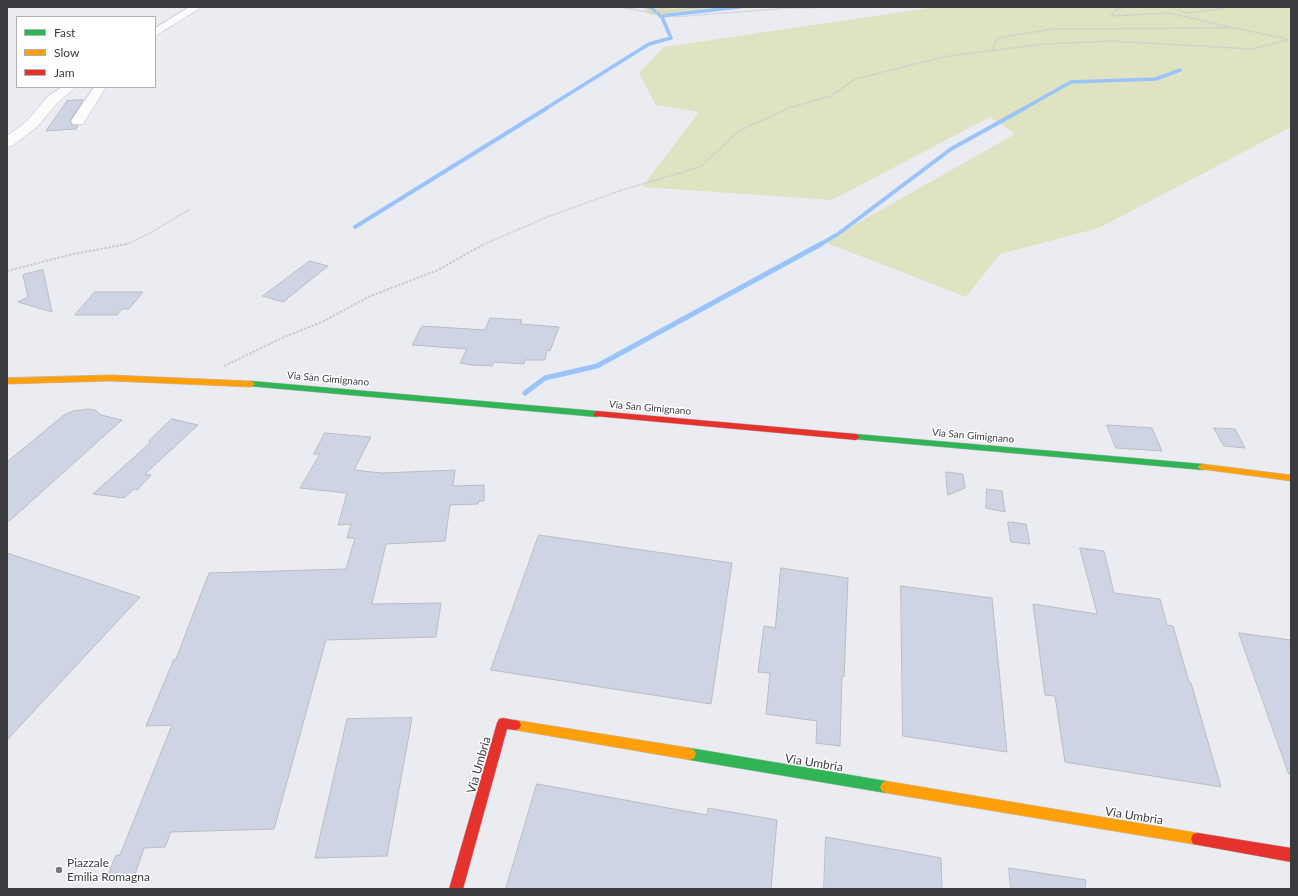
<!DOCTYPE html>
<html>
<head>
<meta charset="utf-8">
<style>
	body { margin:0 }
	#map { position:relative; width:1298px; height:896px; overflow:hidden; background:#eaecf2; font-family:Lato,sans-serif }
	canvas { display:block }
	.frame { position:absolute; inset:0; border:8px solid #393b3f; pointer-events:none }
	.legend { position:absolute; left:16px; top:16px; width:140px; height:72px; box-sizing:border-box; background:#fff; border:1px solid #b0b1b2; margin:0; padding:5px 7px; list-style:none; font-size:12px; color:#393b3f }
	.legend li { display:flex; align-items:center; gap:8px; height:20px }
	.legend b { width:20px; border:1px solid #b0b1b2 }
</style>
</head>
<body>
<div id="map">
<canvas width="1298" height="896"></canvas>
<div class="frame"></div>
<ul class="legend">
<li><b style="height:5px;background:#30b455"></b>Fast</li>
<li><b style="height:5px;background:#ff9f0a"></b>Slow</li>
<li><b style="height:5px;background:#e5322d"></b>Jam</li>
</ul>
</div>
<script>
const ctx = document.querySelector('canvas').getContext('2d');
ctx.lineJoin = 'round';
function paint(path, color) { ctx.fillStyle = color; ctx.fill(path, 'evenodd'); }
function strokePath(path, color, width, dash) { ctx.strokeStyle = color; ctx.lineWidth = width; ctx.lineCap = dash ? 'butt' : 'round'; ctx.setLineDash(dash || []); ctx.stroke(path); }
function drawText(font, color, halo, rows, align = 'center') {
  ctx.font = font + ' Lato,sans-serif'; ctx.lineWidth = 3; ctx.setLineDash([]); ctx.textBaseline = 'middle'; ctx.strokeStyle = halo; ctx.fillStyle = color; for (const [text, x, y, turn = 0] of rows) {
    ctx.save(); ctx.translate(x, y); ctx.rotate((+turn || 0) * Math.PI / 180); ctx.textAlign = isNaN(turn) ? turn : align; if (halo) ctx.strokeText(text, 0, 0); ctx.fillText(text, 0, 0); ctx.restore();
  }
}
paint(new Path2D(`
	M642,7h127l-119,8z
	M935,7h356v120l-192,101 -99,26 -34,43 -142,-55 191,-108 -25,-17 -158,83 -190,-13 57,-75 -43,-7 -17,-32 25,-26z`), '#dfe3c2');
strokePath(new Path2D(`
	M660,16l79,-9
	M545,109l104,-65 22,-6 -9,-21 -12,-10
	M1023,109l48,-27 85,-3 24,-9`), '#9ac3fa', 3.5);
strokePath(new Path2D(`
	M355,227l192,-119
	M819,245l19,-11 113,-85 74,-41`), '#9ac3fa', 4);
strokePath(new Path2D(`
	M525,393l20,-15 52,-12 224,-122`), '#9ac3fa', 5);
const building = new Path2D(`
	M83,100l-13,21 3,5h5l-2,3 -30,2 21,-30z
	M310,261l18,5 -45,36 -20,-6z
	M43,270l9,42 -34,-10 10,-5 -5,-22z
	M95,292h48l-14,17h-7l-5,6h-42z
	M490,318l32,2 -2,4 39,3 -9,24 -3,-1 -2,10h-20l-1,4 -30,-2 -2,4 -20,-1 -12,-2 7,-14 -55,-4 10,-19 63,4z
	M89,409l6,1 6,5 21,5 -115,103v-61l57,-47 9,-4z
	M172,419l26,6 -53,49 6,1 -14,15 -3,-1 -10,9 -31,-4 58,-52 -2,-1z
	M1107,425l45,3 10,23 -46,-3z
	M1214,428l21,1 10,19 -21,-2z
	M325,433l46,4 -17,33 28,3 73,-3 -2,16 31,-1v16h-5l-1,3 -28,1 -5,36 -59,3 -14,60 69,-1 -5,34 -110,3 -52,189 -103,3 -6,15 -21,1 -10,29 -27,1 9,-23h4l52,-130 -26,1 28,-67h2l33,-86 137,-4 9,-31h-8l4,-14 -13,1 9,-32 -47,-5 20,-34h-6z
	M946,472l17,2 2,14 -17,7z
	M987,489l15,2 3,21 -19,-4z
	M1008,522l18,2 4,20 -19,-2z
	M539,535l193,28 -21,141 -220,-34z
	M1080,548l24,3 10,42 46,6 7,26 6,1 16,56 2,1 30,104 -156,-25 -10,-66 -10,-1 -12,-91 64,10z
	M7,553l133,44 -133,143z
	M781,568l67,10 -4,99 -2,-1 -2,70 -24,-3 1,-22 -51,-7 4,-41 -12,-1 6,-46 11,2z
	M901,586l91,12 15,154 -104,-16z
	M1239,633l52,7v134h-2z
	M412,718l-25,138 -72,2 32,-139z
	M537,784l170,31 1,-7 69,12 -6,69h-265z
	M826,837l115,21 1,31h-118z
	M1009,868l77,12 -1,9h-74z`);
paint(building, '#ced4e3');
strokePath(building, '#babcc0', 1);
const street = new Path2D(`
	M189,7h13l-47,29v-8z
	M62,87h14l-18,15 -21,25 -25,19 -5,1v-11l20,-15 21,-25z
	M94,87h12l-23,37h-10l-2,-3z`);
const fast = new Path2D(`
	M251,381l346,30 4,3 -4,3 -349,-31 -1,-2 1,-2z
	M856,434l347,30 5,3 -5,3 -350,-31 -1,-2 1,-2z
	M690,748l196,33 4,2 2,4 -2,4 -4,2 -196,-33 -4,-2 -2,-4 2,-4z`);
const slow = new Path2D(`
	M111,375l140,6 4,3 -4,3 -140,-6 -104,3v-6z
	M1203,464l88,11v6l-91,-12 -2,-2 2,-2z
	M515,720l175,28 4,2 2,4 -2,4 -4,2 -175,-30 -4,-1 -2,-4 2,-4z
	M886,781l312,52 5,1 2,5 -2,5 -5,1 -312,-52 -4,-2 -2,-4 2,-4z`);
const jam = new Path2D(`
	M597,411l259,23 4,3 -4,3 -262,-24 -1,-2z
	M503,718l16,3 2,4 -2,4 -4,1 -8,-1 -44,160h-14l48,-166 2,-4z
	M1198,833l93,15v14l-93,-17 -5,-1 -2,-5 2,-5z`);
strokePath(street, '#b9babf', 1);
strokePath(fast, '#b9babf', 1);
strokePath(slow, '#b9babf', 1);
strokePath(jam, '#b9babf', 1);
strokePath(new Path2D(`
	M620,7l54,10 114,-9 75,-1
	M646,7l5,6
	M1124,7l-8,3 -5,6 58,-3 61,14
	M1179,7v3l6,3 37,-4 1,-2
	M656,12l10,-5
	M656,13l50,-6
	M993,50l4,-12 56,-9 182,-1 52,11
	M125,245l27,-13 38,-23
	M482,245l68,-29 72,-26 78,-23 39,-36 50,-23 42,-12 24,-17 88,-22 101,-13 66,-3 142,8 39,-10`), '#c9cbcd', 1.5, [1.5, 1]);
strokePath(new Path2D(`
	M7,271l62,-16 58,-11
	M224,366l60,-29 38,-15 46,-25 70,-27 46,-26`), '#c9cbcd', 2, [2.5, 1.5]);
paint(street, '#fcfcfd');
paint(fast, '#30b455');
paint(slow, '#ff9f0a');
paint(jam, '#e5322d');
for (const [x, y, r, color] of [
	[59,870,4,"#77797e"]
]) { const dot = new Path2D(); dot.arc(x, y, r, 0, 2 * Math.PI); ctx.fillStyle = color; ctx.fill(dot); strokePath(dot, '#fff', 1.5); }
drawText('10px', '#393b3f', '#fff', [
	["Via San Gimignano",328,379,5],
	["Via San Gimignano",650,408,5],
	["Via San Gimignano",973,436,5]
]);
drawText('12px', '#393b3f', '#fff', [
	["Via Umbria",814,763,9],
	["Via Umbria",479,765,-74],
	["Via Umbria",1134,816,9]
]);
drawText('12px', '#393b3f', '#fff', [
	["Piazzale",67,863],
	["Emilia Romagna",67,877]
], 'left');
</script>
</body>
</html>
